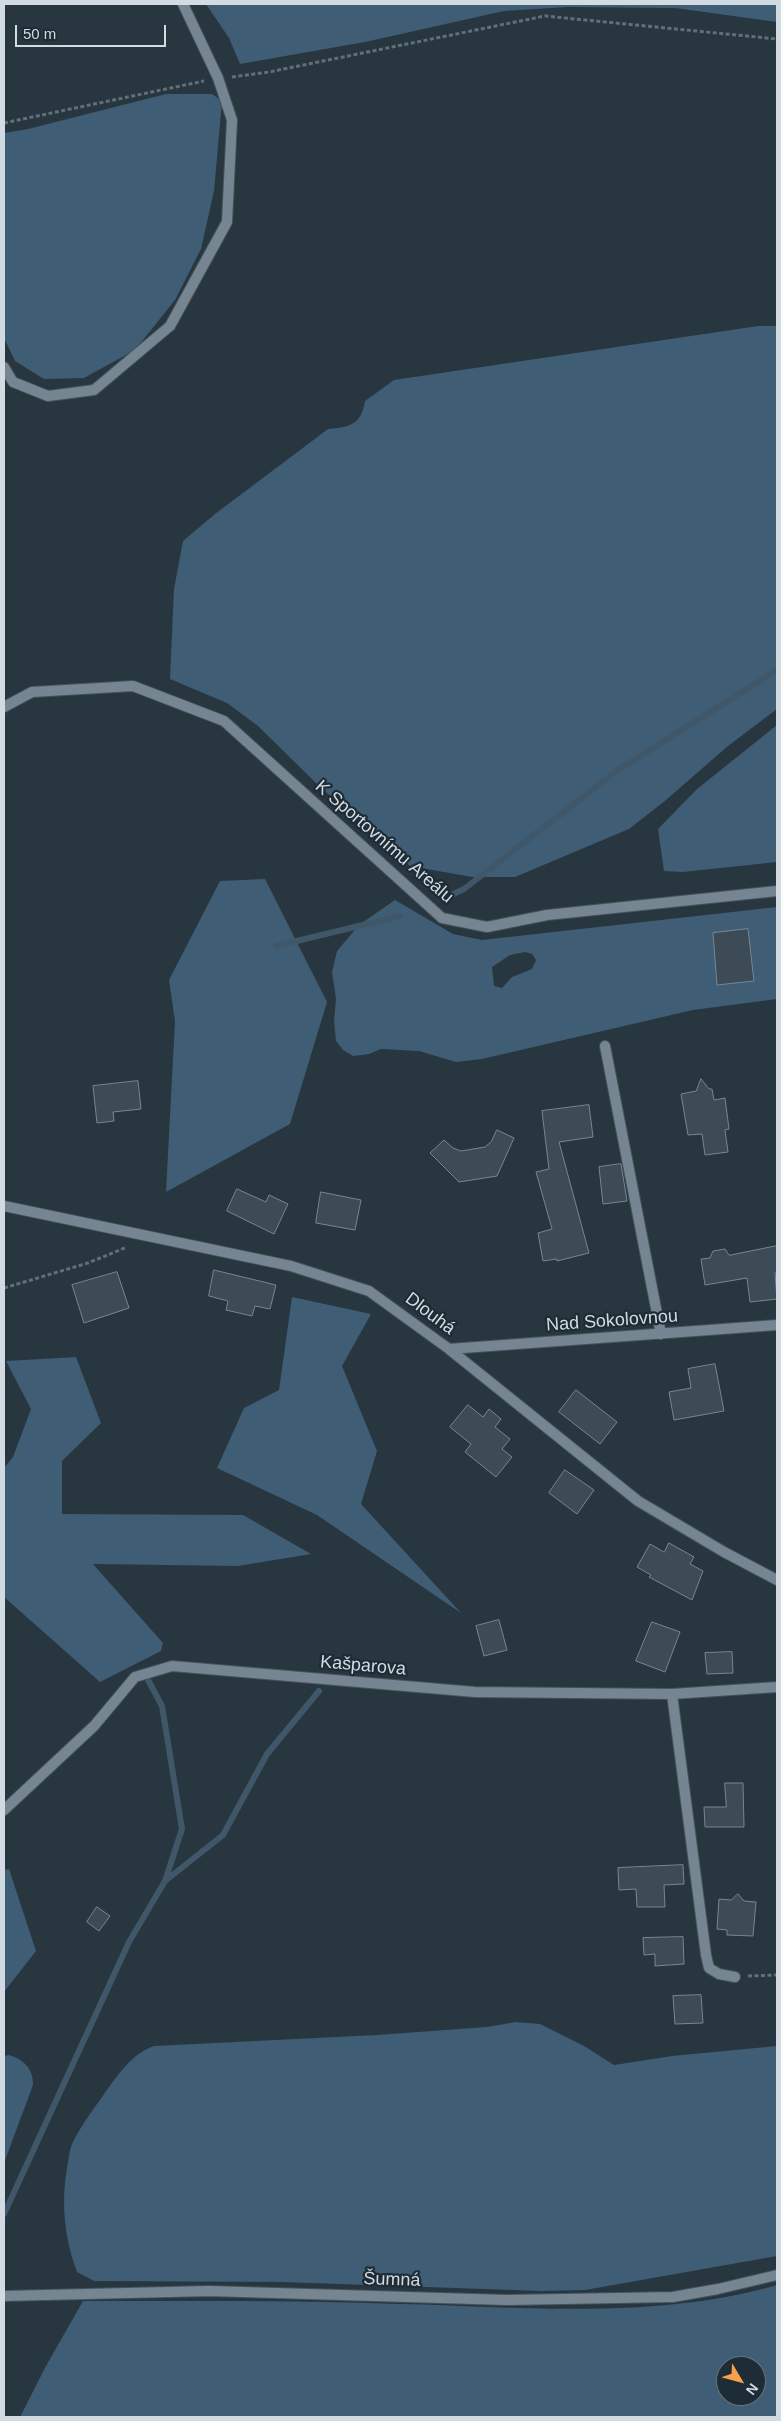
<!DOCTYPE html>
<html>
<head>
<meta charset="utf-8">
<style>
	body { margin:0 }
	#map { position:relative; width:781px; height:2421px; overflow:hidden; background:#283640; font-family:Arial,sans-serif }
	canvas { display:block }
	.frame { position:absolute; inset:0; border:5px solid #d3dbe2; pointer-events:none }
	.north { position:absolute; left:716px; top:2356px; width:50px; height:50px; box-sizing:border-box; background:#1e2c36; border:1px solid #66727b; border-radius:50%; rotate:127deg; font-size:14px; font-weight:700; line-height:20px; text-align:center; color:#d3dbe2 }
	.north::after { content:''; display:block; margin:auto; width:18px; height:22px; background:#f8a14b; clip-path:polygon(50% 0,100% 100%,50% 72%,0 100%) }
	.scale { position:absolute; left:15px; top:25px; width:151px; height:22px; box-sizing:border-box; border:2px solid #d3dbe2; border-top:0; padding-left:6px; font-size:15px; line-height:18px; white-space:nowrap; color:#d3dbe2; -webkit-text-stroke:4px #1e2c36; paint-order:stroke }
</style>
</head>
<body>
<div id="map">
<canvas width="781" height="2421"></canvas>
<div class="frame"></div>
<div class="north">N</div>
<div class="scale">50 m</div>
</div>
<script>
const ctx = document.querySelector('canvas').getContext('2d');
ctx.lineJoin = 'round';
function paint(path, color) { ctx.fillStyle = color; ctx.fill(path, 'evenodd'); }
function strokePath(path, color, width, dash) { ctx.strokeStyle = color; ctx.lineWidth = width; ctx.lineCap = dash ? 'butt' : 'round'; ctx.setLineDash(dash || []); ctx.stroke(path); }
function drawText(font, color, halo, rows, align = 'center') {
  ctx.font = font + ' Arial,sans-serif'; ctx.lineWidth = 4.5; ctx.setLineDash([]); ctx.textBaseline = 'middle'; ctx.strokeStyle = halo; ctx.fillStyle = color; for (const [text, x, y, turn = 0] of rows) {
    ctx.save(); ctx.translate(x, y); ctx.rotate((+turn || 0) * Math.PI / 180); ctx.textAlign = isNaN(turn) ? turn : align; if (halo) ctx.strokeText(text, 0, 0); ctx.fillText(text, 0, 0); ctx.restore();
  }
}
paint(new Path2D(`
	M206,4h571v18l-102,-14 -107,-1 -64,4 -139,31 -125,22 -11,-26z
	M166,94h46l10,7 -8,90 -13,58 -26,51 -40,50 -51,28 -40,1 -29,-18 -11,-23v-205l24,-4z
	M758,326h19v383l-49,37 -62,54 -37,29 -114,48h-43l-62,-11 -92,-81 -60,-59 -31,-23 -57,-24 4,-90 9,-48 32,-27 113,-85c22,-2 33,-4 37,-28l29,-21z
	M777,725v137l-94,10 -19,-1 -6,-42 39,-40z
	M265,879l62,123 -37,122 -124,68 9,-171 -6,-41 51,-99z
	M395,900l58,34 29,6 295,-33v92l-84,11 -211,49 -26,3 -37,-11 -38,-2 -12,5 -16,2 -10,-6 -7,-9 -2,-20 2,-22 -4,-27 5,-21 22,-26zM525,952l7,2 4,6 -4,9 -20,8 -10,11 -8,-2 -2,-19 18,-12z
	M292,1297l79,17 -29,52 35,85 -16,53 100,109 -144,-98 -100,-47 27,-60 35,-18z
	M76,1357l25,66 -39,38v53l181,1 68,39 -73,12 -145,-2 70,79 -2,8 -61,31 -96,-85v-129l9,-11 18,-48 -25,-48z
	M9,1869l27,82 -32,41v-122z
	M516,2022l24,2 44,22 30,19 58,-9 105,-10v210l-192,34 -44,1 -259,-9 -188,-1 -17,-9c-13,-35 -16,-68 -10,-105 2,-7 2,-16 5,-23 9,-19 23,-37 35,-54 13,-18 26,-37 47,-44l223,-11 110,-8z
	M9,2055c16,5 24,14 24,30l-29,78v-107z
	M777,2285v132h-757l26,-51 37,-65c106,0 212,-1 318,3 125,3 254,16 376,-19zM726,2366h30v30h-30z`), '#3f5d74');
strokePath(new Path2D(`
	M445,898l19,-9 154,-119 159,-100
	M276,946l124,-30
	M147,1678l15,28 20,123 -17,52
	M4,2214l125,-272 36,-61 58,-46 44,-81 52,-63`), '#3f5769', 6);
const building = new Path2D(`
	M748,929l6,52 -37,4 -4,-52z
	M701,1079l8,10h3l2,11 11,-2 4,31 -4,1 3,22 -23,3 -3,-21 -14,1 -7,-41 15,-3z
	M138,1081l3,28 -28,3 1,9 -17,2 -4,-37z
	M589,1105l4,32 -34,5 30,111 -32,8v-2l-14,2 -5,-28 14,-4 -16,-57 13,-3 -7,-58z
	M497,1130l17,8 -17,38 -38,6 -29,-29 14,-13 9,8 8,3 24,-4 6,-5z
	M621,1164l6,37 -24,3 -4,-37z
	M237,1189l29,13 3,-7 19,9 -14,30 -47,-23z
	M321,1192l40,8 -6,30 -39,-7z
	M777,1246v26l-2,1 2,26 -27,3 -3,-24 -42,7 -4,-26 9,-1 3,-7 12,-2 4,6z
	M214,1270l62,15 -6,24 -15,-3 -3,10 -26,-6 2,-9 -19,-5z
	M117,1272l12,36 -45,15 -12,-38z
	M715,1364l9,47 -50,9 -5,-28 22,-4 -3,-19z
	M576,1390l41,32 -17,22 -41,-32z
	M468,1405l15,12 6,-8 12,10 -6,8 15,12 -8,10 10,8 -16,20 -31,-25 6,-8 -21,-17z
	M565,1470l29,20 -17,24 -28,-21z
	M669,1543l25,14 -4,7 13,7 -11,29 -43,-23 2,-2 -14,-8 13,-23 14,8z
	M499,1620l8,30 -23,6 -8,-30z
	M652,1622l28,10 -15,40 -29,-11z
	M732,1652l1,21 -26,1 -2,-21z
	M725,1783h18l1,44h-39l-1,-20h22z
	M683,1865l1,19 -20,1 1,22h-28l-1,-18 -17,1 -1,-22z
	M738,1894l6,7 12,1 -3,34 -26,-1v-5l-10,-1 2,-30 12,1z
	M97,1907l13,9 -11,15 -12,-9z
	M683,1937l1,27 -29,2v-12l-11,1 -1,-17z
	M701,1995l2,28 -28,1 -2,-28z`);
paint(building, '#3d4b56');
strokePath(building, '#778693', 1);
const minor = new Path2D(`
	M4,367l9,15 35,14 46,-6 76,-64 57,-104 5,-102 -14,-42 -35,-74
	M4,707l28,-15 101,-6 91,35 218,197 45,9 60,-12 230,-24
	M605,1046l56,288
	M4,1206l287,60 78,25 80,58 189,152 86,51 53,28
	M449,1349l328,-24
	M672,1694l34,261 3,13 10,6 16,3
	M4,1810l90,-84 41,-49 37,-11 303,26 197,2 105,-7
	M4,2296l205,-5 298,9 166,-3 45,-8 59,-14`);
strokePath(minor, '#47525b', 12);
strokePath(new Path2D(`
	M232,77l37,-5 276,-56 232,23
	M4,123l200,-42
	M4,1288l84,-25 39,-16
	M748,1976l29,-1`), '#636f78', 3, [4, 2.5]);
strokePath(minor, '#758591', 10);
drawText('18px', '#d3dbe2', '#1e2c36', [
	["K Sportovnímu Areálu",384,842,41],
	["Dlouhá",430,1314,37],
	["Nad Sokolovnou",612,1321,-4],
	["Kašparova",363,1666,5],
	["Šumná",392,2280,2]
]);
</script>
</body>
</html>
